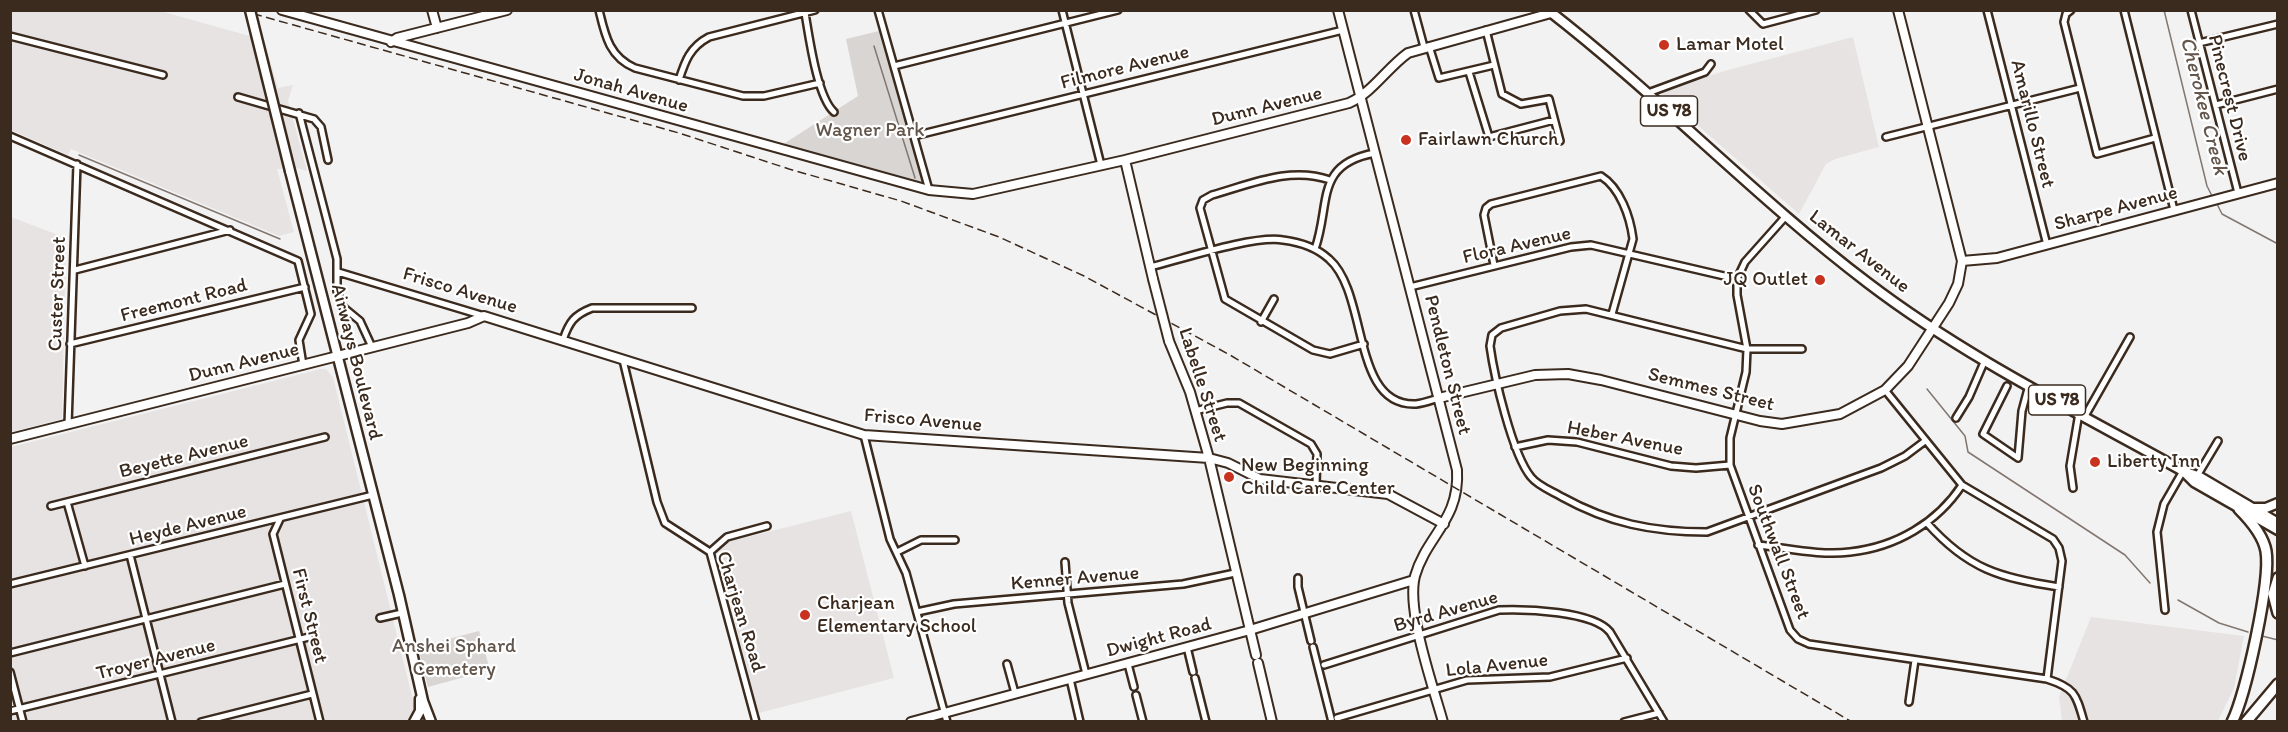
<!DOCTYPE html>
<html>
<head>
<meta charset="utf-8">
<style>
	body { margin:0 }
	#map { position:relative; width:2288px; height:732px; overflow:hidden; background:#f3f2f2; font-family:Itim,sans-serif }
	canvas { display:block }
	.frame { position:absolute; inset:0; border:12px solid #3b2a1e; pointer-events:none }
</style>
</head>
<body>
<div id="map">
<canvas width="2288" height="732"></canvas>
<div class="frame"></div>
</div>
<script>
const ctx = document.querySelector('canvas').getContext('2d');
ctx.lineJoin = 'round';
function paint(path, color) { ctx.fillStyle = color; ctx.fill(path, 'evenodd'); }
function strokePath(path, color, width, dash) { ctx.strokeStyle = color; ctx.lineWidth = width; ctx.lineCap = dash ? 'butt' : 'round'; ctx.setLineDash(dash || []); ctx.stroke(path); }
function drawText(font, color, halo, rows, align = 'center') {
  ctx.font = font + ' Itim,sans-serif'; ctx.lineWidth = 4.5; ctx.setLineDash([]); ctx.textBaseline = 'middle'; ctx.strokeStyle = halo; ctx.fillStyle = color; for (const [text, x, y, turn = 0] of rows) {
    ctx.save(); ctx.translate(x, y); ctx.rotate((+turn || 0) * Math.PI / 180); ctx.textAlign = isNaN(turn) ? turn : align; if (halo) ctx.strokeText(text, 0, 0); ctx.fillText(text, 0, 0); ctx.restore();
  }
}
paint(new Path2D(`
	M10,11h150l104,29 14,48 15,-3 -5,16 19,70 -10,-3 -20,1 17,63 -15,4 -208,-87 -3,6 -57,-25z
	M1853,37l26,110 -44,12 -9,5 -27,50 -137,-120 4,-5 62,-19z
	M11,217l55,21 -4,181 -51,13z
	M321,369h5l7,8 81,327 8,17 -411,1v-275z
	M851,511l43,167 -135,35 -43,-161 8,-9z
	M2091,617l153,19 -10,52 -16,33h-156l-3,-24z`), '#e6e3e2');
paint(new Path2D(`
	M879,31l44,149 -3,2 -138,-37 76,-49 -12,-57z
	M479,631l11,39 -62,17 -10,-40z`), '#d8d5d2');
strokePath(new Path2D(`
	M2164,10l43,176 6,12
	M874,46l41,132
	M79,155l201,84
	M2216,202l6,12 56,30
	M1927,389l38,47 3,16 157,103 25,28
	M2178,600l41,23 29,9
	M2262,636l16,4`), '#827770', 1.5);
const street = new Path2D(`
	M599,10c6,25 10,47 36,58l108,28h21l56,-13
	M878,10l51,180
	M1062,10l39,155
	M1414,10l10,37
	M1749,10l14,14 53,-14
	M1987,10l60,235
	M2071,10l-5,4 -2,8 33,132 58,-16
	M2124,10l50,200
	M2191,10l47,183
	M805,13c4,23 12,84 29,99
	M1486,30l16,64 19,10 28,-5 11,42
	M10,36l153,39
	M2199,43l79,-19
	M1429,46l10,32 55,-13
	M894,66l224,-56
	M1469,72l20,65 65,-17
	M679,80c6,-19 11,-33 30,-43l106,-27
	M1648,93l57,-21 6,-8
	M238,97l76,22 7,8 7,33
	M2216,105l62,-16
	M299,113l38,146v32l6,16 17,14 12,26
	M10,136l288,125 13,53 -12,26 4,25
	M914,136l429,-106
	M1886,137l194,-49
	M1330,180c-40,-14 -79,4 -118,15l-9,5 -3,8 25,91 88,51 17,4 34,-10
	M1786,216l-41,46 -8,17v16l10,54 -1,23 -16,66v27l60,165 8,9 11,5 238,35c28,9 29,15 37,43
	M1315,249c16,-45 -1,-85 60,-96
	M1494,265l-10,-50 2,-7 5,-4 110,-28c19,12 29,40 32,63l-21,75
	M1150,267c32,-8 104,-32 133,-27 16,2 34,8 46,19 40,35 22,148 87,145 8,-1 16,-4 23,-6
	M75,270l155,-40
	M338,272l146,44
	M1410,287l161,-40 20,-2 146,34
	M1261,322l13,-23
	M563,340c6,-18 11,-25 29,-32h100
	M70,344l235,-57
	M1802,349h-55l-161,-40 -26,2 -59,17 -9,7 -2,11c4,29 22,108 41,131 7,9 21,14 31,20 47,26 90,35 145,35l174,-64 24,-12 20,-15
	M623,360l34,142 8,21 45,29 46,170
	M2007,386l-24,48 35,24 4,-47 7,-26
	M1885,390l77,95 91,54 6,9 3,13 -15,118
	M1195,411l32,-8h12l72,41 6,10 -1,30
	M2085,416l45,-79
	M1956,418l13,-21 16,-37
	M68,425l9,-261
	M864,435l26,104 16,34 41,149
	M1515,447l33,-7 29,2 94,24 25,2 34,-3
	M2197,476l21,-35
	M2073,488l-3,-22 9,-53
	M67,502l18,64
	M51,506l274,-69
	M280,519l-7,15 47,188
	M1927,523c41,46 73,55 132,64
	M1758,545c29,3 63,11 92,7 46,-5 87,-29 112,-67
	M710,552l17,-15 40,-11
	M897,552l24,-12h34
	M130,555l42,167
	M1065,562l3,41 18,71
	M1298,578v9l13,54
	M10,584l363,-89
	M2165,610l-8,-78 7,-28 19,-33
	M917,612l37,-8 229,-20 52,-11
	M380,618l22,-5
	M1187,647l6,25
	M1313,647l19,75
	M10,653l275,-69
	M1007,664l8,29
	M1128,664l6,23
	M1324,665l175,-55c27,-1 94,1 111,22l54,90
	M10,672l13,50
	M1195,678l11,44
	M1070,679l10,43
	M1136,695l7,27
	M1909,702l6,-42
	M10,711l299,-74
	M1337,718l130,-38 83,-3 77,-19
	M201,722l111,-28
	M1624,722l35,-9`);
const secondary = new Path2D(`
	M282,10l647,180 44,4 152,-34 224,-57c23,-10 38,-35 59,-50l143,-40
	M432,10l5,18
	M1338,10l119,460c3,50 -30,65 -42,106 -9,34 18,110 28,146
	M391,42l6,-4 110,-28
	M1125,160l28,119
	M1962,261l35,-3 281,-75
	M1169,341l21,51 19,66 47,197
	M1439,398l96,-23 33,-1 33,6 159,41 22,3 58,-10 45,-24 23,-24 41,-63 9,-19 4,-23 -64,-251
	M10,439l458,-116 16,-7 380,119 345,23 19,5 32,16 128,15 56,30
	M1258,663l14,59
	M911,722l339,-92 164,-50`);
const primary = new Path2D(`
	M1548,10c111,86 209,189 320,273 97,74 209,129 315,188l17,6 78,46
	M290,171l109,424 24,106 8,21
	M2184,472l10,10 84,48
	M2255,508h11l12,-5
	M414,722l6,-11v-12`);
const highway = new Path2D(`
	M2278,578l-5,16 5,19
	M2232,722c14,-27 39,-142 34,-171 -3,-16 -15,-30 -27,-42
	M2246,722l32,-38`);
strokePath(street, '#3b2a1e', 10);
strokePath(secondary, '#3b2a1e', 12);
strokePath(primary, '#3b2a1e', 13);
strokePath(highway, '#3b2a1e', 14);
strokePath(street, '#fff', 5);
strokePath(secondary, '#fff', 8);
strokePath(primary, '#fff', 8);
strokePath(highway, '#fff', 9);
strokePath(new Path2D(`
	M240,10l439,123 110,36 112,32 98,36 85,39 146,79 622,367`), '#3b2a1e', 1.5, [9, 4.5]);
const secondaryBridge = new Path2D(`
	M1153,279l16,62`);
const primaryBridge = new Path2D(`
	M250,10l40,161`);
strokePath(secondaryBridge, '#3b2a1e', 12, []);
strokePath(primaryBridge, '#3b2a1e', 13, []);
strokePath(secondaryBridge, '#fff', 8);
strokePath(primaryBridge, '#fff', 8);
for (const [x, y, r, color] of [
	[1664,45,6,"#c8321e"],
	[1406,140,6,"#c8321e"],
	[1820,280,6,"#c8321e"],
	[2095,462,6,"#c8321e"],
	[1229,477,6,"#c8321e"],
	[805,615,6,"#c8321e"]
]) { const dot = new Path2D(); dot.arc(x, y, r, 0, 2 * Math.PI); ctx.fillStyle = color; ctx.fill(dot); strokePath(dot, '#fff', 2); }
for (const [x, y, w] of [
	[1669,111,57],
	[2057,400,57]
]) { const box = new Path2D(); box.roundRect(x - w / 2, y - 15, w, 30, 4.5); ctx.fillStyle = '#fff'; ctx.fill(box); strokePath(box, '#3b2a1e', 1.5); }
drawText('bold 18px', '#3b2a1e', null, [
	["US 78",1669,111],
	["US 78",2057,400]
]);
drawText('20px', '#3b2a1e', '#fff', [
	["Lamar Motel",1676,45],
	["Fairlawn Church",1418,140],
	["JQ Outlet",1808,280,"right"],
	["Liberty Inn",2107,462],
	["New Beginning",1241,466],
	["Child Care Center",1241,489],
	["Charjean",817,604],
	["Elementary School",817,627]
], 'left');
drawText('20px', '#3b2a1e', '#fff', [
	["Filmore Avenue",1125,68,-14],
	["Jonah Avenue",631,91,16],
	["Pinecrest Drive",2229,98,76],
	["Dunn Avenue",1267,107,-14],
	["Amarillo Street",2032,124,76],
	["Sharpe Avenue",2116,209,-15],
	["Flora Avenue",1517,246,-13],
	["Lamar Avenue",1859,252,38],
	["Frisco Avenue",460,291,17],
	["Custer Street",58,294,-88],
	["Freemont Road",184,301,-14],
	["Airways Boulevard",356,362,76],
	["Dunn Avenue",244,363,-14],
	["Pendleton Street",1447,365,76],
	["Labelle Street",1202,385,72],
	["Semmes Street",1711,390,14],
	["Frisco Avenue",923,421,5],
	["Heber Avenue",1625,439,11],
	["Beyette Avenue",184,457,-14],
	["Heyde Avenue",188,526,-14],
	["Southwall Street",1778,552,69],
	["Kenner Avenue",1075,579,-5],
	["Charjean Road",740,612,73],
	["Byrd Avenue",1446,612,-16],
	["First Street",309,616,76],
	["Dwight Road",1159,638,-15],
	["Troyer Avenue",156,660,-14],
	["Lola Avenue",1497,666,-6]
]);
drawText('20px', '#62554b', '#fff', [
	["Wagner Park",870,131],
	["Anshei Sphard",454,647],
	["Cemetery",454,670]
]);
drawText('italic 21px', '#65574e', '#fff', [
	["Cherokee Creek",2203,106,76]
]);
</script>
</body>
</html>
